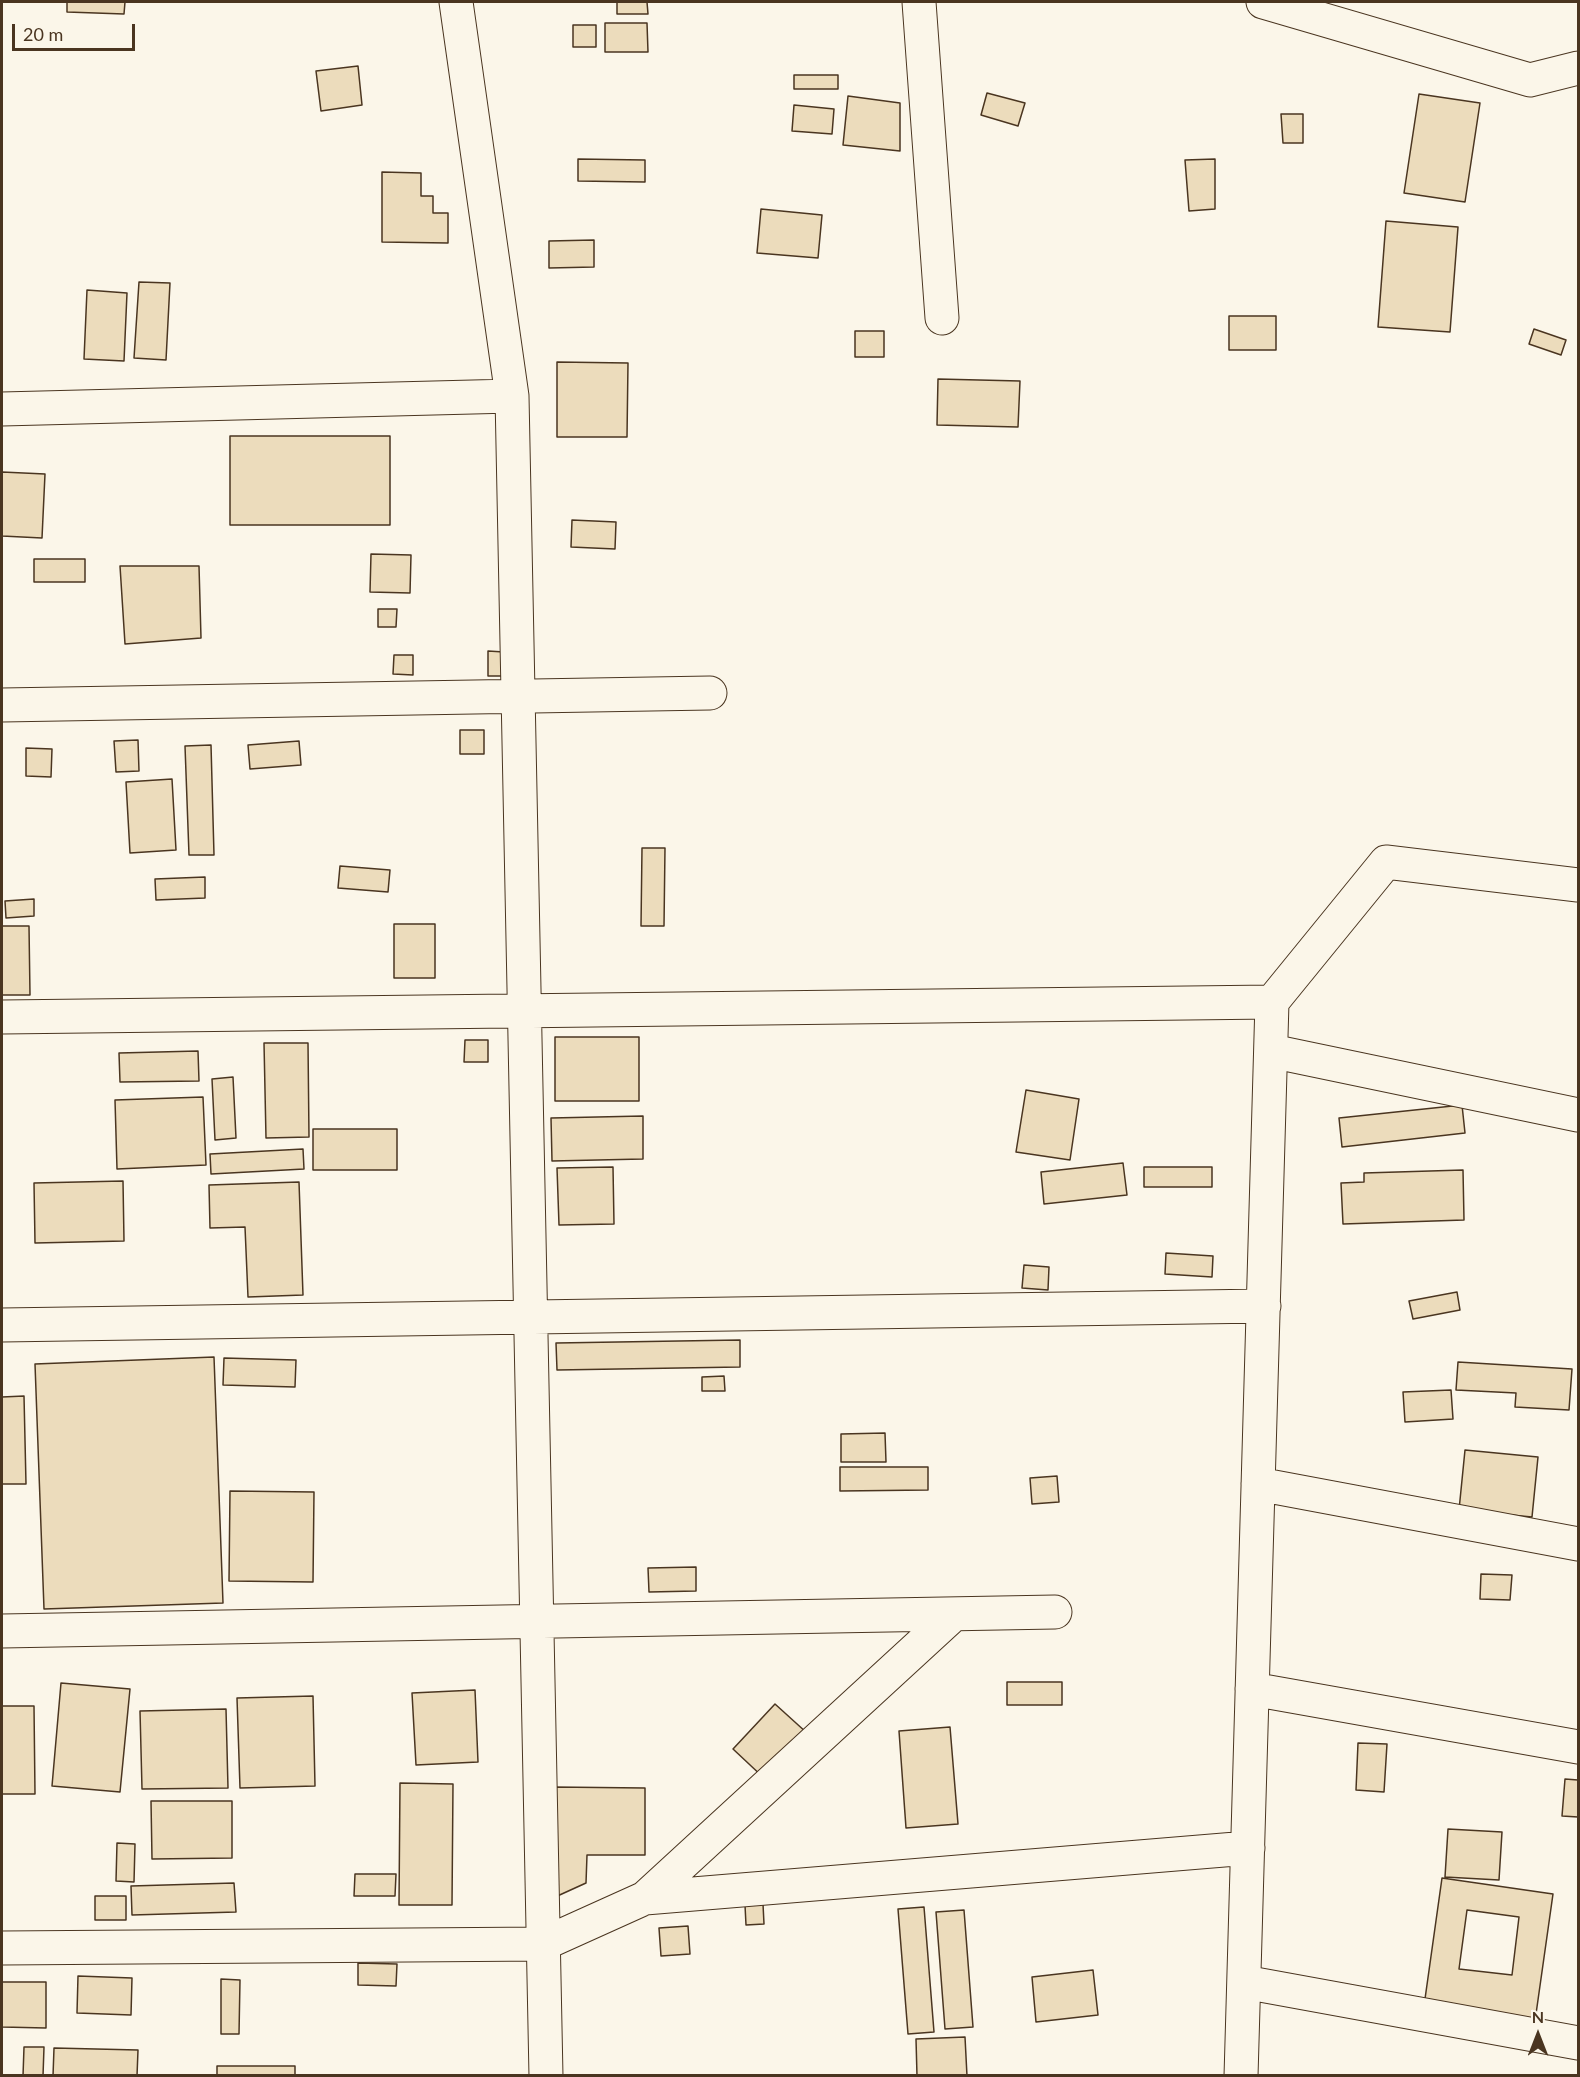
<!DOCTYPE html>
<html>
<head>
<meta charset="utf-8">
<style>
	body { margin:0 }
	#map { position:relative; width:1580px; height:2077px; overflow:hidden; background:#fbf6e9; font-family:Lato,sans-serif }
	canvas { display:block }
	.frame { position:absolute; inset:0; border:3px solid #4a3520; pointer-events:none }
	.north { position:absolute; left:1508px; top:2005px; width:60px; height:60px; -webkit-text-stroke:4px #fbf6e9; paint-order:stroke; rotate:0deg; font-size:16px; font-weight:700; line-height:24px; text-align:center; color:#4a3520 }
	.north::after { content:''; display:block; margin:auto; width:21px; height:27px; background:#4a3520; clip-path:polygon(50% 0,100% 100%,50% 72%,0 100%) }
	.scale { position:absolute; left:12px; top:24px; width:123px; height:27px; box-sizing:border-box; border:3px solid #4a3520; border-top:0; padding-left:8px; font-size:18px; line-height:21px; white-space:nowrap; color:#4a3520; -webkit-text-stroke:4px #fbf6e9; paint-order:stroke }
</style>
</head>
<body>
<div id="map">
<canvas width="1580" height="2077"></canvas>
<div class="frame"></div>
<div class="north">N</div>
<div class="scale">20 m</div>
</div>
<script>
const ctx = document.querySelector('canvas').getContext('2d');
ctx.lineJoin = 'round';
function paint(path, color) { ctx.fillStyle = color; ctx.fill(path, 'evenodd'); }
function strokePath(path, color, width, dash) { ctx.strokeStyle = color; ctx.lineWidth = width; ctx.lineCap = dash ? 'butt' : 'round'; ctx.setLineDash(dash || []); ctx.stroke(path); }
const building = new Path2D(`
	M67,2h58l-1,12 -57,-2z
	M617,2h30l1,12h-31z
	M605,23h42l1,29h-43z
	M573,25h23v22h-23z
	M358,66l4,39 -41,6 -5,-40z
	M794,75h44v14h-44z
	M987,93l38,10 -7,23 -37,-11z
	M1419,94l61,9 -15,99 -61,-9z
	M848,96l52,7v48l-57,-6z
	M794,105l40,4 -2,25 -40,-3z
	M1281,114h22v29h-20z
	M578,159l67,1v22l-67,-1z
	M1215,159v50l-26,2 -4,-51z
	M382,172l39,1v23h12v17h15v30l-66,-1z
	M761,209l61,6 -4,43 -61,-5z
	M1386,221l72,6 -8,105 -72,-5z
	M594,240v27l-45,1v-27z
	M139,282l31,1 -4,77 -32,-2z
	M87,290l40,3 -3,68 -40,-2z
	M1229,316h47v34h-47z
	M1534,329l32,11 -5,15 -32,-11z
	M855,331h29v26h-29z
	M557,362l71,1 -1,74h-70z
	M938,379l82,2 -2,46 -81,-2z
	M230,436h160v89h-160z
	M2,472l43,2 -3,64 -40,-2z
	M572,520l44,2 -1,27 -44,-2z
	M371,554l40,1 -1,38 -40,-1z
	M34,559h51v23h-51z
	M120,566h79l2,72 -76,6z
	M378,609h19l-1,18h-18z
	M488,651l16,1 -1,24h-15z
	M394,655h19v20l-20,-1z
	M460,730h24v24h-24z
	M138,740l1,31 -23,1 -2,-31z
	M299,741l2,24 -51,4 -2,-24z
	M211,745l3,110h-25l-4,-109z
	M26,748l26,1 -1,28 -25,-1z
	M172,779l4,71 -46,3 -4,-71z
	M642,848h23l-1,78h-23z
	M340,866l50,4 -2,22 -50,-4z
	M205,877v21l-49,2 -1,-21z
	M34,899v17l-28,2 -1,-17z
	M394,924h41v54h-41z
	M2,926h27l1,69h-28z
	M555,1037h84v64h-84z
	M465,1040h23v22h-24z
	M264,1043h44l1,94 -43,1z
	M198,1051l1,30 -79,1 -1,-29z
	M233,1077l3,61 -21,2 -3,-61z
	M1026,1090l53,9 -9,61 -54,-8z
	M203,1097l3,68 -89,4 -2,-69z
	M1462,1105l3,28 -123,14 -3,-29z
	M643,1116v43l-91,2 -1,-43z
	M313,1129h84v41h-84z
	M303,1149l1,20 -93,5 -1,-20z
	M1123,1163l4,32 -83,9 -3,-32z
	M613,1167l1,57 -55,1 -2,-57z
	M1144,1167h68v20h-68z
	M1463,1170l1,50 -121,4 -2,-41 23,-1v-9z
	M123,1181l1,60 -89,2 -1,-60z
	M299,1182l4,113 -55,2 -3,-70 -35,1 -1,-43z
	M1166,1253l47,3 -1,21 -47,-3z
	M1024,1265l25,2 -1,23 -26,-2z
	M1457,1292l3,18 -47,9 -4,-18z
	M740,1340v27l-183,3 -1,-27z
	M214,1357l9,246 -179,6 -9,-245z
	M224,1358l72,2 -1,27 -72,-2z
	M1458,1362l114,7 -3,41 -54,-3 1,-14 -60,-3z
	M724,1376l1,15h-23v-14z
	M1451,1390l2,29 -48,3 -2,-30z
	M24,1396l2,88h-24v-87z
	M885,1433l1,29h-45v-28z
	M1465,1450l73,7 -6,60 -73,-7z
	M840,1467h88v23l-88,1z
	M1057,1476l2,26 -27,2 -2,-26z
	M230,1491l84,1 -1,90 -84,-1z
	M696,1567v24l-47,1 -1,-24z
	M1481,1574l31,1 -2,25 -30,-1z
	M1007,1682h55v23h-55z
	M61,1683l69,6 -10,103 -68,-6z
	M475,1690l3,72 -62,3 -4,-72z
	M313,1696l2,90 -75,2 -3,-90z
	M775,1704l32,29 -42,46 -32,-30z
	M2,1706h32l1,88h-33z
	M226,1709l2,79 -86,1 -2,-78z
	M950,1727l8,97 -52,4 -7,-97z
	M1358,1743l29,1 -3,48 -28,-2z
	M1565,1779l13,1v37l-16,-1z
	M400,1783l53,1 -1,121h-53z
	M553,1787l92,1v67h-58l-1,28 -33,15z
	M151,1801h81v57l-80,1z
	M1448,1829l54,3 -3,48 -54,-3z
	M117,1843l18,1 -1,38 -18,-1z
	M355,1874h41l-1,22h-41z
	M1442,1878l111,16 -18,127 -111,-15zM1467,1910l52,7 -7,58 -53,-6z
	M234,1883l2,29 -104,3 -1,-29z
	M95,1896h31v24h-31z
	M763,1904l1,20 -18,1 -1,-20z
	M924,1907l10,125 -26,2 -10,-125z
	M964,1910l9,117 -28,2 -9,-117z
	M688,1926l2,28 -29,2 -2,-28z
	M358,1963l39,1 -1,22 -38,-1z
	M1093,1970l5,45 -62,7 -4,-45z
	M78,1976l54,2 -1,37 -54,-2z
	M221,1979l19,1 -1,54h-18z
	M2,1982h44v46l-44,-1z
	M965,2037l2,39h-50l-1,-37z
	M24,2047h20l-1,29h-20z
	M54,2048l84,2 -1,26h-84z
	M217,2066h78v10h-78z`);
paint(building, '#ecdcbc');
strokePath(building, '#4a3520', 1.5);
const minor = new Path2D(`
	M456,2l56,394 34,1680
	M919,2l23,316
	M1263,2l267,78 48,-12
	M2,409l510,-13
	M2,705l708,-12
	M2,1017l1270,-15
	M1271,1051l307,64
	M2,1325l1262,-19
	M1258,1484l320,60
	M2,1631l1053,-19
	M1252,1689l326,58
	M645,1898l603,-50
	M2,1948l541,-4 102,-46 309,-284
	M1244,1982l334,61
	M1241,2076l31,-1074 114,-140 192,23`);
strokePath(minor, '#4a3520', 35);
strokePath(minor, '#fbf6e9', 33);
</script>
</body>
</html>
